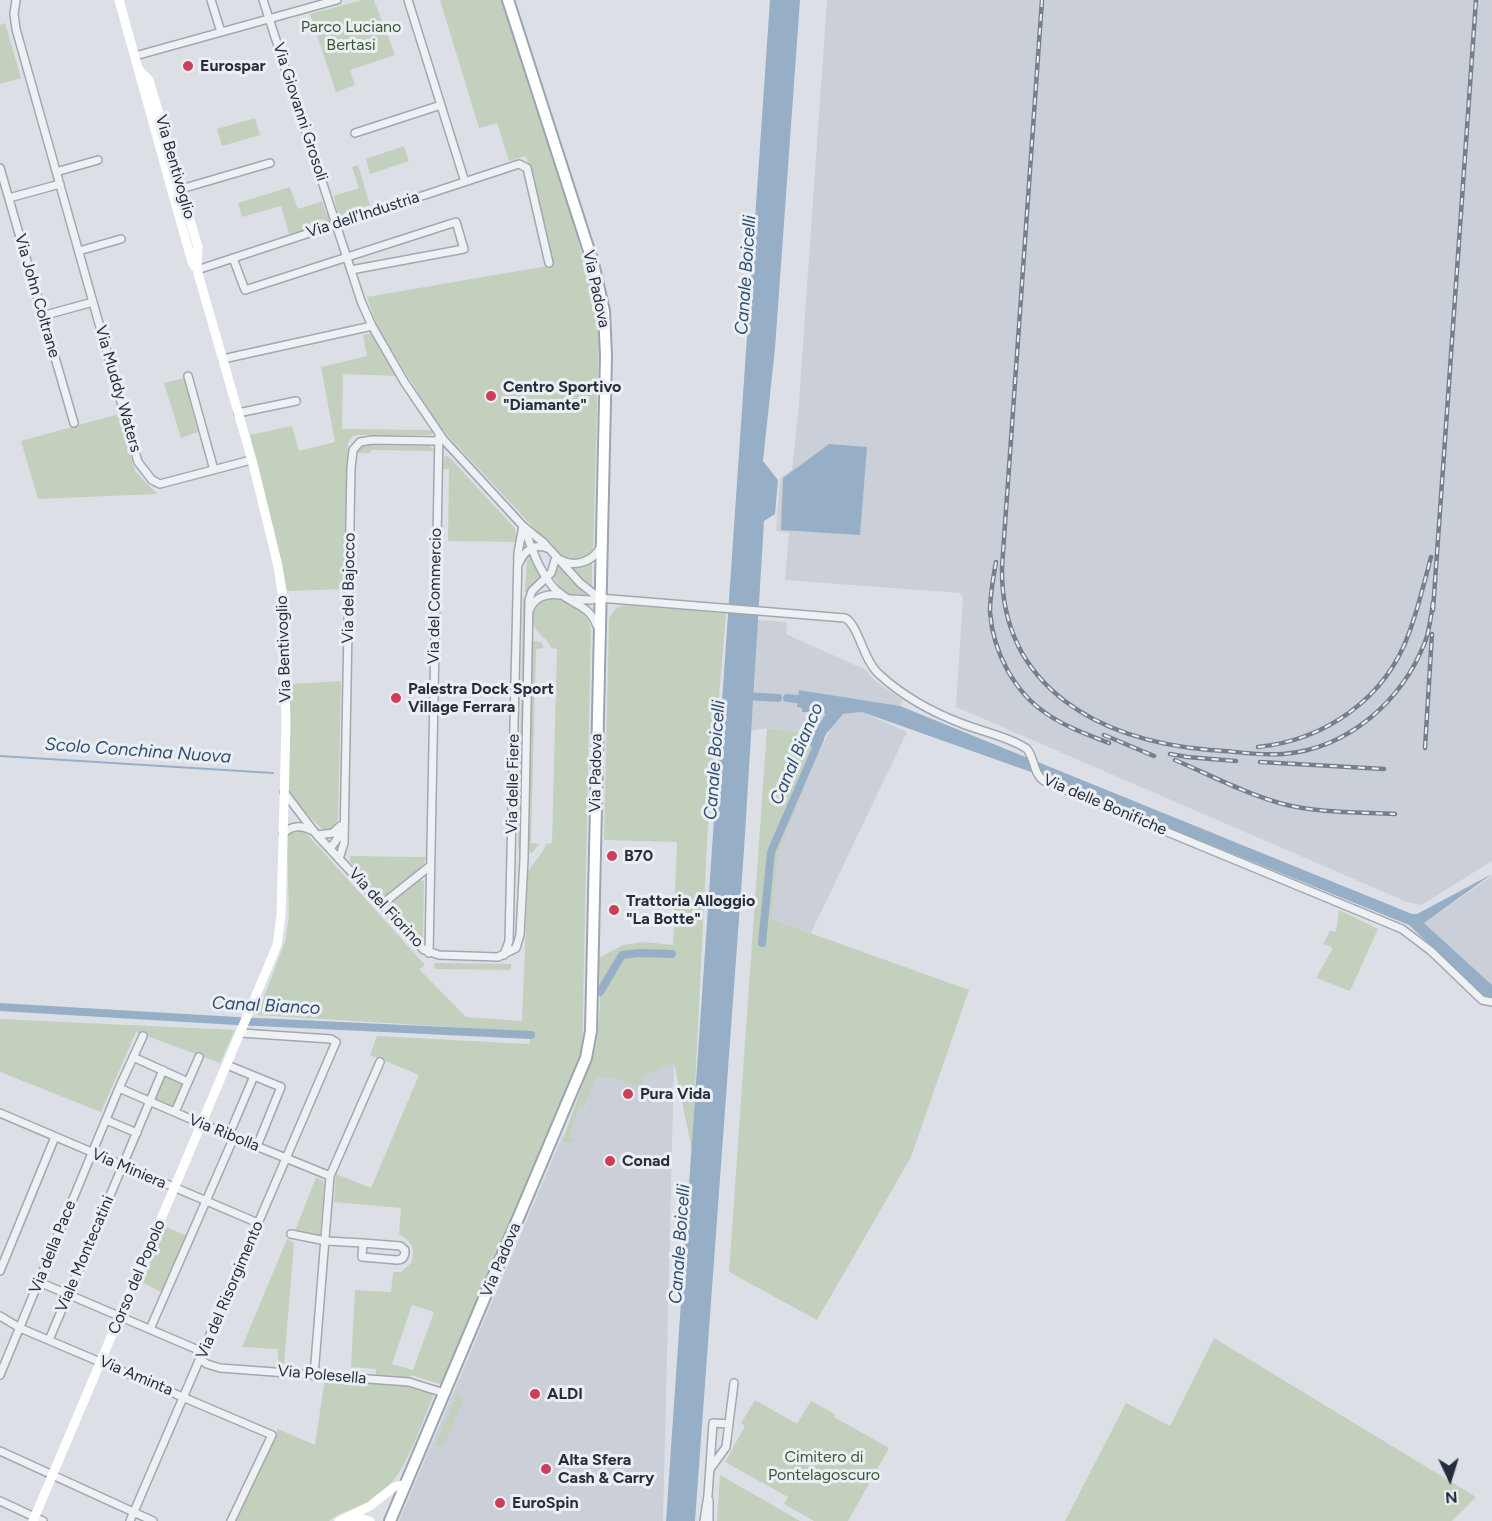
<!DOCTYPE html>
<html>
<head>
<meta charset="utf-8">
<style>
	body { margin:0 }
	#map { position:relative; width:1492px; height:1521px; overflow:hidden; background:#dce0e6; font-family:Figtree,sans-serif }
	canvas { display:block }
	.north { position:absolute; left:1420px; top:1449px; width:60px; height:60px; -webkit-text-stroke:4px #ebeff4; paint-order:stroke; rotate:176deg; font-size:16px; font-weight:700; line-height:24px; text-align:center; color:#262e3c }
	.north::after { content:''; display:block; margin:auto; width:21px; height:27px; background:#262e3c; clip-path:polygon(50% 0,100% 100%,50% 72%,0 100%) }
</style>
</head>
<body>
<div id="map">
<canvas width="1492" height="1521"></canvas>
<div class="north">N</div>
</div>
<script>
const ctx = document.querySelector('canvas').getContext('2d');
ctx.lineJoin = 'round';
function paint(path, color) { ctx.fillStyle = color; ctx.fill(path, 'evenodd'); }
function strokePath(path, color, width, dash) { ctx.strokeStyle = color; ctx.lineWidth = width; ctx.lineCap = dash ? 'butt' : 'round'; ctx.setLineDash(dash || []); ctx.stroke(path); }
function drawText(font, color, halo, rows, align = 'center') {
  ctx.font = font + ' Figtree,sans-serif'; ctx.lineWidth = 6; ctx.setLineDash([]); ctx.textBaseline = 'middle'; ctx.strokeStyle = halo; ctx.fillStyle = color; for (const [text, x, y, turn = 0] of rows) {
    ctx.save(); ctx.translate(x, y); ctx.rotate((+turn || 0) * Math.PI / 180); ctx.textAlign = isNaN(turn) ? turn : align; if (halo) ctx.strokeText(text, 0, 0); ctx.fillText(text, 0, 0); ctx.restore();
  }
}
paint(new Path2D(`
	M827,0h665v861l-66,41 -6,3 -13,-3 -451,-195 7,-109 -3,-5 -175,-13 4,-47 -13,-2 4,-53 12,-8 6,-54z
	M757,620l30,2 -1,12 80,36 9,11 28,19 -3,6 -101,-16 -1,17 26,5 1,3 -11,17 -3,2 -44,-6 -17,3 4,-35z
	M862,712l45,20 -96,201 -41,-14 8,-65 36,-94 20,-37 9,-9z
	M1492,876v109l-68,-62z
	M674,1063l-11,458h-264l164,-386v4l6,-2 10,-31 6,2 8,-26 3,-4 5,-1 44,-3z`), '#cacfd8');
paint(new Path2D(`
	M362,0h12l21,55 -45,15 5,15 -19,7 -26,-78z
	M440,0h61l73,225 20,73 5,39 -6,216c-11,9 -20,9 -33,3l-122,-131 -60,-97 -11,-31 186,-32 -22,-93 -5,-16 -17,5 -12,-38 -18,5z
	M5,23l16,55 -21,6v-59z
	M255,118l5,17 -38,11 -5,-17z
	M404,146l5,15 -39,13 -4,-15z
	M358,165l12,40 -26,8 1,5 -6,2 -5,-24 25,-8 -7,-21z
	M290,187l8,22 24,-8 4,12 3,-1 3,10 -7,2 -2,-5 -21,7 1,4 -14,4 -8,-28 -39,11 -4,-14z
	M372,333l25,43 -54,-2 -1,55 89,1 2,2 -2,3h-73l-5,1 -5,7 -4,146 -57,2 -37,-156 42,-9 7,25 36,-9 -14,-75 46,-11 -4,-21z
	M184,378l14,54 -17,6 -17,-55z
	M119,414l16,57 22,23 -119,5 -17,-58z
	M364,445l65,1 7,5 -65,-1 -1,3h-12l1,-4z
	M445,456h3l65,70 3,6 1,10 -69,-1 1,-72h-6z
	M530,554l13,23 -16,15h-2l2,-35z
	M592,562v27l-25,-23 16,1z
	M558,564l28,31c-15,10 -27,-8 -33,-20z
	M523,598h3l-6,251h-2z
	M550,598c17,1 36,13 41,30l-9,430 -139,327 -32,-10 -1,4 -34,-3v-7l-25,-2 4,-77 36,2 2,-20h8l11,-10c3,-14 0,-21 -13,-28l2,-26 -67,-6 2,-28 35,14 48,-113 -49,-20 7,-19 152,8 4,-12 -276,-17 28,-73 4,-25 -2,-79c4,-9 11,-8 19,-5l119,132 -6,4 47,48 56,4 6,-150 15,-20 3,-7 6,-1 5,-194 -6,-1c-4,-10 -10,-11 -15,-19 -10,-13 2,-27 14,-31zM412,1305l22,7 -21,58 -21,-6z
	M624,605l102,8 -19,229 -15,308 -18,-87 -30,12 -3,12 -29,-10 -16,1 -12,30 -5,-1 -10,30 5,2 -1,3h-8l-2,-3 33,-92 4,-40 -1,-49 24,-13 20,-3 30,3 4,-103 -73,-2 5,-222 7,-10z
	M535,641l6,1 3,6 -8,1 -5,194 8,1 -6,8 -3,1 -2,-7 4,-197v-7z
	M341,681l-3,138 -5,9 -9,3 -35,-35 1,-112z
	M767,728l44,6 -4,11 12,5 -41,104 -7,65 198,71 -58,167 -94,163 -88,-48z
	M350,856l70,1h6c-3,16 -27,28 -39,38l-5,1 -32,-34z
	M420,880l4,1 -1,57h-4l-26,-30 -1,-6z
	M1339,910l39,19 -28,62 -34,-13 17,-30 -10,-4 7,-13 6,1z
	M434,963l77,1v6l-76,-1z
	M0,1019l235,11 -15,33 -84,-31 -35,80 -101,-40z
	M165,1074l21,9 -11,24 -21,-9z
	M316,1177l7,4 1,5 -4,50 -18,-1 -7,-4z
	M166,1227l21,9 -24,57 -21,-11z
	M287,1239l7,4 -10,121 -6,-1v-14l-36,-2z
	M1214,1338l262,159 -24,24h-387l61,-118 44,23z
	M325,1378l86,6 21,8 1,5c-14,32 -28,82 -59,102 -13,9 -34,12 -45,22h-96l45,-92 37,16z
	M457,1395l7,4 -21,48 -7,-3z
	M755,1400l42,24 14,-23 24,13 -1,3 55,31 -41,73h-34l-30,-17 4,-7 -63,-35 20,-36 -4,-3z
	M720,1475l80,46h-83z`), '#c2d0bd');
paint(new Path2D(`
	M770,0h30l-25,348 -12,113 15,19 -3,34 -11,7 -20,329 -49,671h-29z
	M829,444l38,3 -7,88 -79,-5 2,-52z
	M799,690l101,16 512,208h5l75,-40 -68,49 68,62v12l-5,2 -78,-74 -378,-153 -169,-60 -19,2 -17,20 -7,16 -9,-4 4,-14 11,-17 -1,-3h-22v-4l-5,-1z`), '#96afc7');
strokePath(new Path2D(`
	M0,756l273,17`), '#96afc7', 2);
strokePath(new Path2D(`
	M744,696l34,2
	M787,698l20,2
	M762,943l9,-91 49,-113
	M600,992l22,-37 16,-2 34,1
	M0,1007l236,14 295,14`), '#96afc7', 8);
const street = new Path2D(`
	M16,0l-2,14 2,15 122,433 14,18 8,4 91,-24
	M211,0l10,32
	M263,0l98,301 11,25 33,57 38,56 80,87 21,17 36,40 19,15
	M408,0l57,182
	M135,56l202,-56
	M355,133l86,-28
	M0,168l74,255
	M56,172l42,-12
	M181,189l89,-26
	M9,198l51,-14
	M79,251l42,-12
	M233,258l12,32 211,-68 8,27 -113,21
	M197,270l322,-106 8,4 22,95
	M42,316l51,-14
	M223,359l149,-33
	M188,376l26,94
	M238,413l58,-12
	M524,528c8,21 16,46 32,62 16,15 33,14 41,36
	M561,560c14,8 32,1 39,-12
	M519,563c5,-12 15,-20 28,-15
	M570,599l21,1 8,-2 246,20c14,7 18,43 35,57 23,21 54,38 83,49 21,8 46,13 64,25 8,10 6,24 17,32l358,148 29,22 51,49 10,2
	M529,611c5,-14 18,-18 32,-16
	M284,792l32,42 108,116 15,5 59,2 18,-9 4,-13 4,-76 5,-259 3,-9 19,-18 5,-16
	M283,834c8,-9 19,-9 30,-3
	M318,835l15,-2 7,-7
	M330,849l7,-10 4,-9
	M339,859l5,-16 7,-375 2,-18 7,-8 12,-2 67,1
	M381,905l49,-39
	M429,953l10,-519
	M504,955l5,-14 9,-388 5,-27
	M133,1057l55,25
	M227,1065l54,22 -24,59
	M119,1088l83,36 128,52
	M175,1112l24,-55
	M0,1113l258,110
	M106,1120l31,13
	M229,1135l25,-59
	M291,1234l35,7 37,2
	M363,1243l37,3 5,4c0,6 -2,10 -8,10l-35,-3z
	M0,1271l55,-134
	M39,1282l164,70
	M0,1316l20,12 252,107 -41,86
	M150,1329l84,-192
	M49,1340l114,-270
	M200,1359l7,5 13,4 189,14 35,11
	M0,1375l119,-287 24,-52
	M314,1376l16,-200 50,-114
	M0,1451l153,70
	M710,1469l16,-22 8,-64
	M709,1500v21
	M0,1501l43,20
	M130,1521l206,-479 -5,-3 -90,-6
	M704,1521l4,-26 5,-72 16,1`);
const primary = new Path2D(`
	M390,1521l196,-463 5,-27 15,-675 -2,-45 -11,-48 -85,-263`);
strokePath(street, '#a2a7b0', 10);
strokePath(primary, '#9ba5b2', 14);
strokePath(street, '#eef1f4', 7);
strokePath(new Path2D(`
	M139,70l10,10 49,167 -1,20
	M349,1519l10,-1 11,3
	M33,1521l237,-559 7,-17 4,-29 5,-192 -3,-125 -5,-33 -25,-102 -56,-194 -5,-8 -15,-53 -58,-209
	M339,1521l31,-15 24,-19 12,-3`), '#fff', 9);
strokePath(primary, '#fff', 10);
const rail = new Path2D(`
	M1042,0l-40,567c-2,123 101,174 208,183 24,1 49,6 73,4 65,-5 119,-53 142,-112 5,-13 6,-27 8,-40
	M996,562c-3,17 -6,33 -6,50 3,40 24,80 57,102 19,13 41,21 62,29
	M1433,610l43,-610
	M1104,735l50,21
	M1258,747c68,-7 128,-49 151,-114 9,-24 15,-50 22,-76
	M1425,748l7,-114
	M1170,754l17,3 49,4
	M1175,760c35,15 71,34 108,44 35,9 75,8 112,10
	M1260,762l124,7`);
strokePath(rail, '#75808f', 4.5);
strokePath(rail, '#ebeff4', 2, [7]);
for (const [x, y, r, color] of [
	[188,66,6,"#cd3f58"],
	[491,396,6,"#cd3f58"],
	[396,698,6,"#cd3f58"],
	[612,856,6,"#cd3f58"],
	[614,910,6,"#cd3f58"],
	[628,1094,6,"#cd3f58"],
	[610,1161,6,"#cd3f58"],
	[535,1394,6,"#cd3f58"],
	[546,1469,6,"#cd3f58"],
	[500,1503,6,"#cd3f58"]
]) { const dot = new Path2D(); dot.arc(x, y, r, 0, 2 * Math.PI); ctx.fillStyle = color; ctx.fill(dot); strokePath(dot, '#ebeff4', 2); }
drawText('16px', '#3b5833', '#ebeff4', [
	["Parco Luciano",351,27],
	["Bertasi",351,45],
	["Cimitero di",824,1457],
	["Pontelagoscuro",824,1475]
]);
drawText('bold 16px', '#262e3c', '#ebeff4', [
	["Eurospar",200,66],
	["Centro Sportivo",503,387],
	["\"Diamante\"",503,405],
	["Palestra Dock Sport",408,689],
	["Village Ferrara",408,707],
	["B70",624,856],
	["Trattoria Alloggio",626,901],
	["\"La Botte\"",626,919],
	["Pura Vida",640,1094],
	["Conad",622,1161],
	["ALDI",547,1394],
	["Alta Sfera",558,1460],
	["Cash & Carry",558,1478],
	["EuroSpin",512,1503]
], 'left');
drawText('16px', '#262e3c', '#ebeff4', [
	["Via Giovanni Grosoli",300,112,72],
	["Via Bentivoglio",175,167,74],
	["Via dell'Industria",363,215,-18],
	["Via Padova",596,289,78],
	["Via John Coltrane",37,296,74],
	["Via Muddy Waters",118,389,74],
	["Via del Bajocco",349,588,-89],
	["Via del Commercio",435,596,-89],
	["Via Bentivoglio",284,649,-92],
	["Via Padova",596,773,-89],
	["Via delle Fiere",513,784,-89],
	["Via delle Bonifiche",1105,805,23],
	["Via del Fiorino",386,908,47],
	["Via Ribolla",224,1133,22],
	["Via Miniera",129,1169,23],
	["Via della Pace",53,1247,-68],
	["Viale Montecatini",85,1254,-67],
	["Via Padova",501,1260,-67],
	["Corso del Popolo",137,1277,-67],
	["Via del Risorgimento",230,1290,-67],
	["Via Polesella",322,1375,5],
	["Via Aminta",136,1376,23]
]);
drawText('italic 18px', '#304e6f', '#ebeff4', [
	["Canale Boicelli",746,275,-86],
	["Scolo Conchina Nuova",138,751,4],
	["Canal Bianco",797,754,-67],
	["Canale Boicelli",715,760,-86],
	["Canal Bianco",266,1006,3],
	["Canale Boicelli",680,1244,-86]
]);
</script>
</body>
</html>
